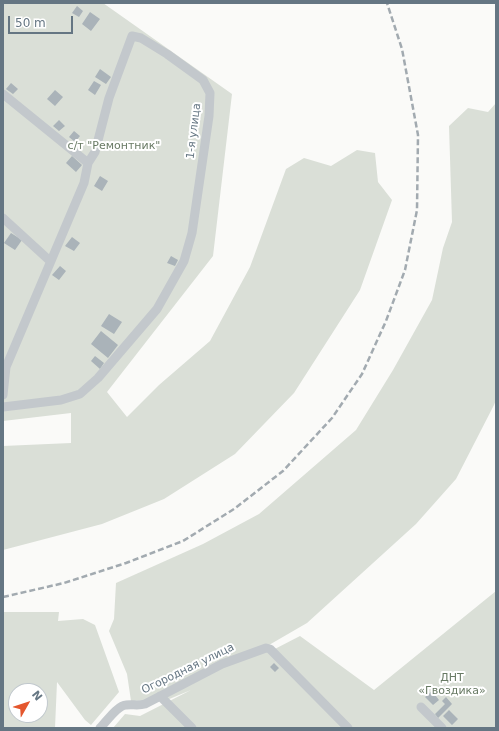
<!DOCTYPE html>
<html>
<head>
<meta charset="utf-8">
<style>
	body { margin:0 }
	#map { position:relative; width:499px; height:731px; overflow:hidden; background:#fafaf8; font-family:"DejaVu Sans",sans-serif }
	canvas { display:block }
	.frame { position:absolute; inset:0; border:4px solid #657683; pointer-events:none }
	.north { position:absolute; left:8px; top:683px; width:40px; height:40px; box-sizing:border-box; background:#fff; border:1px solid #c1c8cd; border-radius:50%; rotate:51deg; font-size:11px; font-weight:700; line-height:16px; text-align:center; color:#657683 }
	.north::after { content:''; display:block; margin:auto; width:14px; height:18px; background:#e4572e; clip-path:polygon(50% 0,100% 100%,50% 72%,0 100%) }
	.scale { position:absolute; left:8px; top:16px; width:65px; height:18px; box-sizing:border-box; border:2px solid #657683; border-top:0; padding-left:5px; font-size:12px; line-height:14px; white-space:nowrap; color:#657683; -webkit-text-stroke:3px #fff; paint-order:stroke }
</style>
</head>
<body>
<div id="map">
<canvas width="499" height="731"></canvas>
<div class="frame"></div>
<div class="north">N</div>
<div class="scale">50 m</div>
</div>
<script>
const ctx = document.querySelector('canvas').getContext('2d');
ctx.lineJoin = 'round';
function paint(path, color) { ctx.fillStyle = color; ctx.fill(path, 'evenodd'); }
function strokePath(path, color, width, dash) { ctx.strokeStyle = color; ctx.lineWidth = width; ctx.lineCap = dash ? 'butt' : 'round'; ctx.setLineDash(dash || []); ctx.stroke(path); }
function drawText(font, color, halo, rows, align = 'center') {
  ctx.font = font + ' "DejaVu Sans",sans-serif'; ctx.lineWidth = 4; ctx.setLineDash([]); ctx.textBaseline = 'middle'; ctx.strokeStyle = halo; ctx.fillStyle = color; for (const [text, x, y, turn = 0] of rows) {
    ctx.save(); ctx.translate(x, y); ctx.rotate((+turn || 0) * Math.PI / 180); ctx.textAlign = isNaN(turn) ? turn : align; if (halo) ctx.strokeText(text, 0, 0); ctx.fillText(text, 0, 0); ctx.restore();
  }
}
paint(new Path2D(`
	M3,3h100l129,91 -19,162 -106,136 20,25 32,-32 51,-44 40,-74 36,-98 18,-11 27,8 26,-16 18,3 3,29 14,18 -32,90 -66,103 -59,61 -71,45 -62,25 -99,26v-104l68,-3v-30l-68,8z
	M496,103v297l-2,5 -38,74 -40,45 -109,99 -38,22v7l31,-16 74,54 122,-99v137h-383l12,-14 15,2 51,-26 -24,10 -36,1 -4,-27 -18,-43 5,-12 2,-36 87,-39 56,-30 97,-84 37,-60 39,-70 11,-52 9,-26 -3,-96 19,-18 20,4z
	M3,612h56l-1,9 25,-2 12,6 24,67 -28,33 -6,-5 -28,-38 -2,46h-52zM16,691h24v24h-24z`), '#dadfd7');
paint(new Path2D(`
	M77,6l6,5 -4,6 -7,-4z
	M90,12l10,7 -9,12 -9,-7z
	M100,69l11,8 -5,7 -11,-7z
	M94,81l7,4 -6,10 -7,-5z
	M11,83l7,6 -5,5 -7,-5z
	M55,90l8,7 -8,9 -8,-7z
	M59,120l6,6 -6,5 -6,-5z
	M74,131l6,5 -5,6 -6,-5z
	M72,156l10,9 -6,7 -10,-9z
	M100,176l8,5 -6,10 -8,-5z
	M11,233l11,7 -7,10 -11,-7z
	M72,237l8,6 -6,8 -9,-5z
	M171,256l7,4 -3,6 -8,-3z
	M60,266l6,5 -7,9 -7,-5z
	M109,314l13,8 -8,12 -13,-8z
	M101,331l17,14 -10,13 -17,-14z
	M95,356l9,7 -4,6 -9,-8z
	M274,663l5,5 -4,4 -5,-5z
	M432,691l7,9 -6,5 -8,-8z
	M446,697l6,7 -14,14 -3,-4 10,-10 -3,-3z
	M449,710l9,9 -6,6 -9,-9z`), '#aab3b9');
strokePath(new Path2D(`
	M3,94l85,69
	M3,218l47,43
	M3,395l3,-28 78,-184 4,-20 7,-11 14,-54 23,-62 9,2 26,16 36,26 7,13 -1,23 -17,117 -8,28 -27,48 -59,69 -18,16 -19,6 -58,7
	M160,696l32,32
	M421,707l21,21
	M100,728c6,-6 18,-23 26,-23 6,-1 12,1 19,-1l77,-40 44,-16 4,1 78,79`), '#c3c8cc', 9);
strokePath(new Path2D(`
	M3,597l61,-14 62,-20 57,-22 51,-32 49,-38 49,-53 30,-44 24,-53 19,-51 12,-60 1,-75 -16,-86 -15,-46`), '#a2aab0', 2.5, [6, 3]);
drawText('11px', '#657683', '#fff', [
	["1-я улица",194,131,-83],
	["Огородная улица",188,669,-26]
]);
drawText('11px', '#687a64', '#fff', [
	["с/т \"Ремонтник\"",114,146],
	["ДНТ",452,678],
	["«Гвоздика»",452,691]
]);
</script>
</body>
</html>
